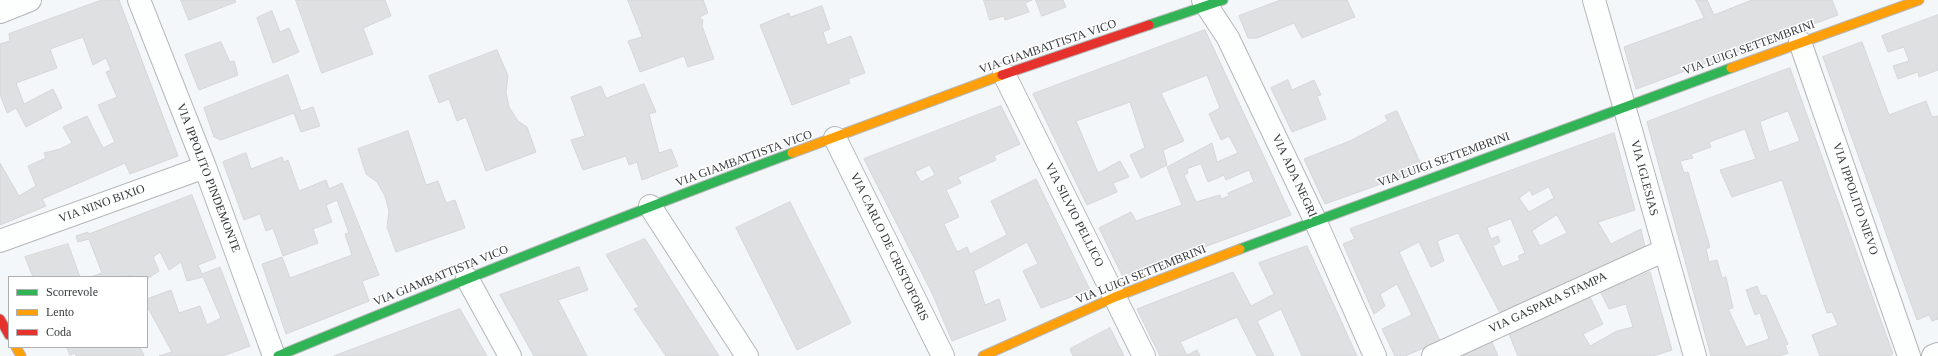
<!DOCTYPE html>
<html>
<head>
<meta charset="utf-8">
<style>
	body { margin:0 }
	#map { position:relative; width:1938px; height:356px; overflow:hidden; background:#f4f7f9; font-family:Georgia,serif }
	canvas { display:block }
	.legend { position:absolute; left:8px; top:276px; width:140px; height:72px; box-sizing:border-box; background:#fff; border:1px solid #aeafb0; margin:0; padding:5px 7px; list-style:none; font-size:12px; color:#35383a }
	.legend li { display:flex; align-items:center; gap:8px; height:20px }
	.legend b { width:20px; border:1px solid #aeafb0 }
</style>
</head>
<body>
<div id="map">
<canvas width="1938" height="356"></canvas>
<ul class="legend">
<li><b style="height:5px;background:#30b455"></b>Scorrevole</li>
<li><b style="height:5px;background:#ff9f0a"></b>Lento</li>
<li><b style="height:5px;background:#e5322d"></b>Coda</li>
</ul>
</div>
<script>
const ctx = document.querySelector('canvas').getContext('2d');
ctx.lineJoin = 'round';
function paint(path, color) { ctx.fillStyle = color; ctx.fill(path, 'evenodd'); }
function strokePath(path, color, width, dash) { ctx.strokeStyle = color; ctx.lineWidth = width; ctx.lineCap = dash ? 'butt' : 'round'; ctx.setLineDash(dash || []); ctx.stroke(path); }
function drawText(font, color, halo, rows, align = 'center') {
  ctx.font = font + ' Georgia,serif'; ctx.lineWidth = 3; ctx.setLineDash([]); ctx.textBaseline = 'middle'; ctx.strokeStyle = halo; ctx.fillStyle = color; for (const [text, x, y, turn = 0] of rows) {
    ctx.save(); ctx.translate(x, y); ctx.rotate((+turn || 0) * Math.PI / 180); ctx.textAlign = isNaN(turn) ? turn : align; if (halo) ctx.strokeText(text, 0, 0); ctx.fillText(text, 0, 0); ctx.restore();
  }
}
const building = new Path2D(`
	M102,0h17l59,156 -48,18 -5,-11 -83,36 4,7 -46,19v-62l19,33 17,-10 -8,-20 18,-8 -2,-5 16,-4 12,-6 -9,-16 24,-11 16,32 12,-6 -17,-37 19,-8 -11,-25 5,-2 -5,-12 -13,7 -10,-28 -33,12 7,19 -41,15 8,21 29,-15 9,19 -36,19 -10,-19 -9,5 -7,-19v-50l10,-3 -1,-7z
	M181,0h54l1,2 -47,18z
	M296,0h89l6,16 -28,12 10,26 -51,19z
	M628,0h75l5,13 -9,4 4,3 -1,6 12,33 -26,8 -4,-11 -44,16 -12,-31 14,-4z
	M984,0h48l-7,3 4,9 -24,8 -1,-4 -14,4z
	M1036,0h27l3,7 -24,9z
	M1281,0h66l8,17 -53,21 -8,-15 -37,15h-9l-9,-22z
	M1696,0h11l7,15 38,-15h80l6,15 -202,74 -12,-42 80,-29z
	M822,6l8,23 -7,3 4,13 24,-9 14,37 -17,6 2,4 -58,22 -32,-80 29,-12 1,4z
	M272,11l8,21 9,-4 10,24 -26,11 -16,-45z
	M1938,15v55l-19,7 -1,-5 -20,7 -5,-13 16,-5 -5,-14 -16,5 -6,-16z
	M1205,30l86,185 -168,62 -24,-49 32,-16 5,9 46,-16 -15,-38 45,-24 5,19 21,-9 -9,-17 -8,4 -12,-26 11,-6 -13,-33 -46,18 23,48 -21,9 4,15 -26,13 -11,-23 15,-7 -15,-46 -54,19 22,52 22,-12 9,16 -16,6 4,9 -30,13 -54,-111zM1201,164l7,18 16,-7 2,5 23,-10 5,12 -26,11 1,3 -8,3 -1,-4 -24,7 -12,-27 4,-2 -1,-4z
	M221,42l9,20 4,-1 4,14 -39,15 -14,-35z
	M1862,42l27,73 37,-14 6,16 6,-1v203l-6,2 -3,-6 -12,5 -94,-263z
	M497,50l11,26 -2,16 3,15 9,14 9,6 9,25 -50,19 -20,-54 -9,4 -8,-22 -10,4 -10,-27z
	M1790,68l103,286 -5,2h-68l-8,-21 26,-10 -6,-13 -5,1 -45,-133 -50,17 -12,-27 36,-11 -11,-30 -36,13 2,5 -20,7 2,4 -13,3 4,12 4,-1 22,75 -4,2 3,13 8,-2 5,18 4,-1 7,31 -5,1 18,38 23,-8 -9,-26 -5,2 -9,-25 11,-4 4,10 5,-1 22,49 -3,1 3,8 -9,3h-68l-64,-234zM1788,111l12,30 -31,11 -9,-30z
	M288,75l13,36 12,-4 7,19 -19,6 -7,-19 -73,27 -7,-3 -10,-29z
	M1288,80l4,10 22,-10 7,15 -4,1 9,23 -34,13 -21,-44z
	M644,84l12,28 -7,2 10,39 12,-4 7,17 -36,14 -5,-18 -8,3 -3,-9 -43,14 -12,-30 14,-4 -14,-39 30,-11 5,12z
	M1001,106l19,38 -26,12 2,4 -38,17 3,6 -15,7 13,27 -15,7 13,28 10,-5 3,7 37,-19 -16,-34 45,-22 54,111 -49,18 -18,-37 15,-7 -11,-22 -53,29 11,34 14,-6 7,21 -54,21 -20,-48 -68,-134zM930,165l5,10 -14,7 -6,-10z
	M1397,111l26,58 -98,35 -21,-45 46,-18 38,-20 -3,-5z
	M408,131l18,54 12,-4 8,22 9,-3 10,28 -69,24 -9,-25 2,-16 -4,-15 -8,-14 -11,-8 -8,-25z
	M1614,133l21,77 -37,12 13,22 30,-15 4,18 -145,66 -42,-80 -21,8 7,20 -13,6 -12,-25 -20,10 41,89 -35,15h-10l-13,-27 30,-14 -15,-31 -17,10 5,12 -11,8 -31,-70 12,-5 -5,-10zM1549,187l5,11 -25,14 -10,-14 11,-8 2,5zM1557,215l10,18 -27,13 -8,-15zM1511,219l14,34 -7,3 2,4 -18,7 -9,-21 7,-4 -2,-6 -7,3 -4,-11z
	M246,153l5,16 31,-12 2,5 4,-2 11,31 27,-11 3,9 13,-6 37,92 -17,6 7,20 -83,33 -24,-70 20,-7 8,21 62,-23 -7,-21 4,-1 -12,-33 -11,5 6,17 -19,7 5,14 -35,13 -10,-28 -7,3 -6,-17 -16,6 -21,-58z
	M192,195l24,63 -18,7 4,9 18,-7 30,79 -27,10h-64l13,-4 -25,-46v-7l24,-9 8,23 21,-7 7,19 14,-7 -18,-41 -16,4 -6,-19 -12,8 -9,-18 -7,5 6,14 -12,8v-2h-16l-1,-2 -6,2h-34l12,-4 -13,-34 -11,3 -2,-6 12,-4v2z
	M790,202l61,121 -54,27 -61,-122z
	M645,239l74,117h-53l-32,-47 5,-2 -33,-52z
	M68,244l12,33h-47l-8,-20z
	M1307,246l50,110h-55l-21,-47 -24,12 17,35h-17l-20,-39 -57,25 7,13 10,-5 3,6h-40l-23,-47 96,-37 18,34 23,-12 -15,-31z
	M579,267l9,23 -30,10 29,56h-53l-34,-61z
	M1650,272l22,78 -19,6h-135l-9,-22 81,-37 13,27 -20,10 7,12 27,-15 16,-4 -7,-23 -17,5 -8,-16z
	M460,309l27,47h-153z
	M1110,328l14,28h-51l-3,-7z
	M1492,342l6,14h-35z
	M67,347h73l4,9h-68l-1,-3 -5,2z`);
paint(building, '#dee0e1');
strokePath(building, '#d4d6d8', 1);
const street = new Path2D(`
	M139,0l66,167 69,189
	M1203,0l25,38 87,182 60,136
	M1594,0l101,356
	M0,12l30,-12
	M1800,42l109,314
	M1004,74l140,282
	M835,138l108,218
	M650,206l97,150
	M0,241l205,-74
	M467,278l43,78
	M1433,356l230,-105
	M1933,356l5,-2`);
const fast = new Path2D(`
	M1149,25l74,-25
	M1240,249l491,-181
	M278,356c170,-70 341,-139 514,-203`);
const slow = new Path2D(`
	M1731,68l188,-68
	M792,153l210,-78
	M16,347l5,9
	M983,356l132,-59 125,-48`);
const jam = new Path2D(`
	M1002,75l147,-50
	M0,319l9,16`);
strokePath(street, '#b4b7b9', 24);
strokePath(fast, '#b4b7b9', 11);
strokePath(slow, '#b4b7b9', 11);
strokePath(jam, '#b4b7b9', 11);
strokePath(street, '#fdfefe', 22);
strokePath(fast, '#30b455', 9);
strokePath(slow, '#ff9f0a', 9);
strokePath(jam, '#e5322d', 9);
drawText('12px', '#35383a', '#fff', [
	["VIA GIAMBATTISTA VICO",1048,47,-19],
	["VIA LUIGI SETTEMBRINI",1749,48,-20],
	["VIA GIAMBATTISTA VICO",744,159,-20],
	["VIA LUIGI SETTEMBRINI",1444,160,-20],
	["VIA ADA NEGRI",1294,176,65],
	["VIA IPPOLITO PINDEMONTE",208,178,69],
	["VIA IGLESIAS",1644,178,75],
	["VIA IPPOLITO NIEVO",1855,199,71],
	["VIA NINO BIXIO",102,204,-20],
	["VIA SILVIO PELLICO",1074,215,63],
	["VIA CARLO DE CRISTOFORIS",889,247,64],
	["VIA LUIGI SETTEMBRINI",1141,275,-22],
	["VIA GIAMBATTISTA VICO",441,276,-22],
	["VIA GASPARA STAMPA",1548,303,-25]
]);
</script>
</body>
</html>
